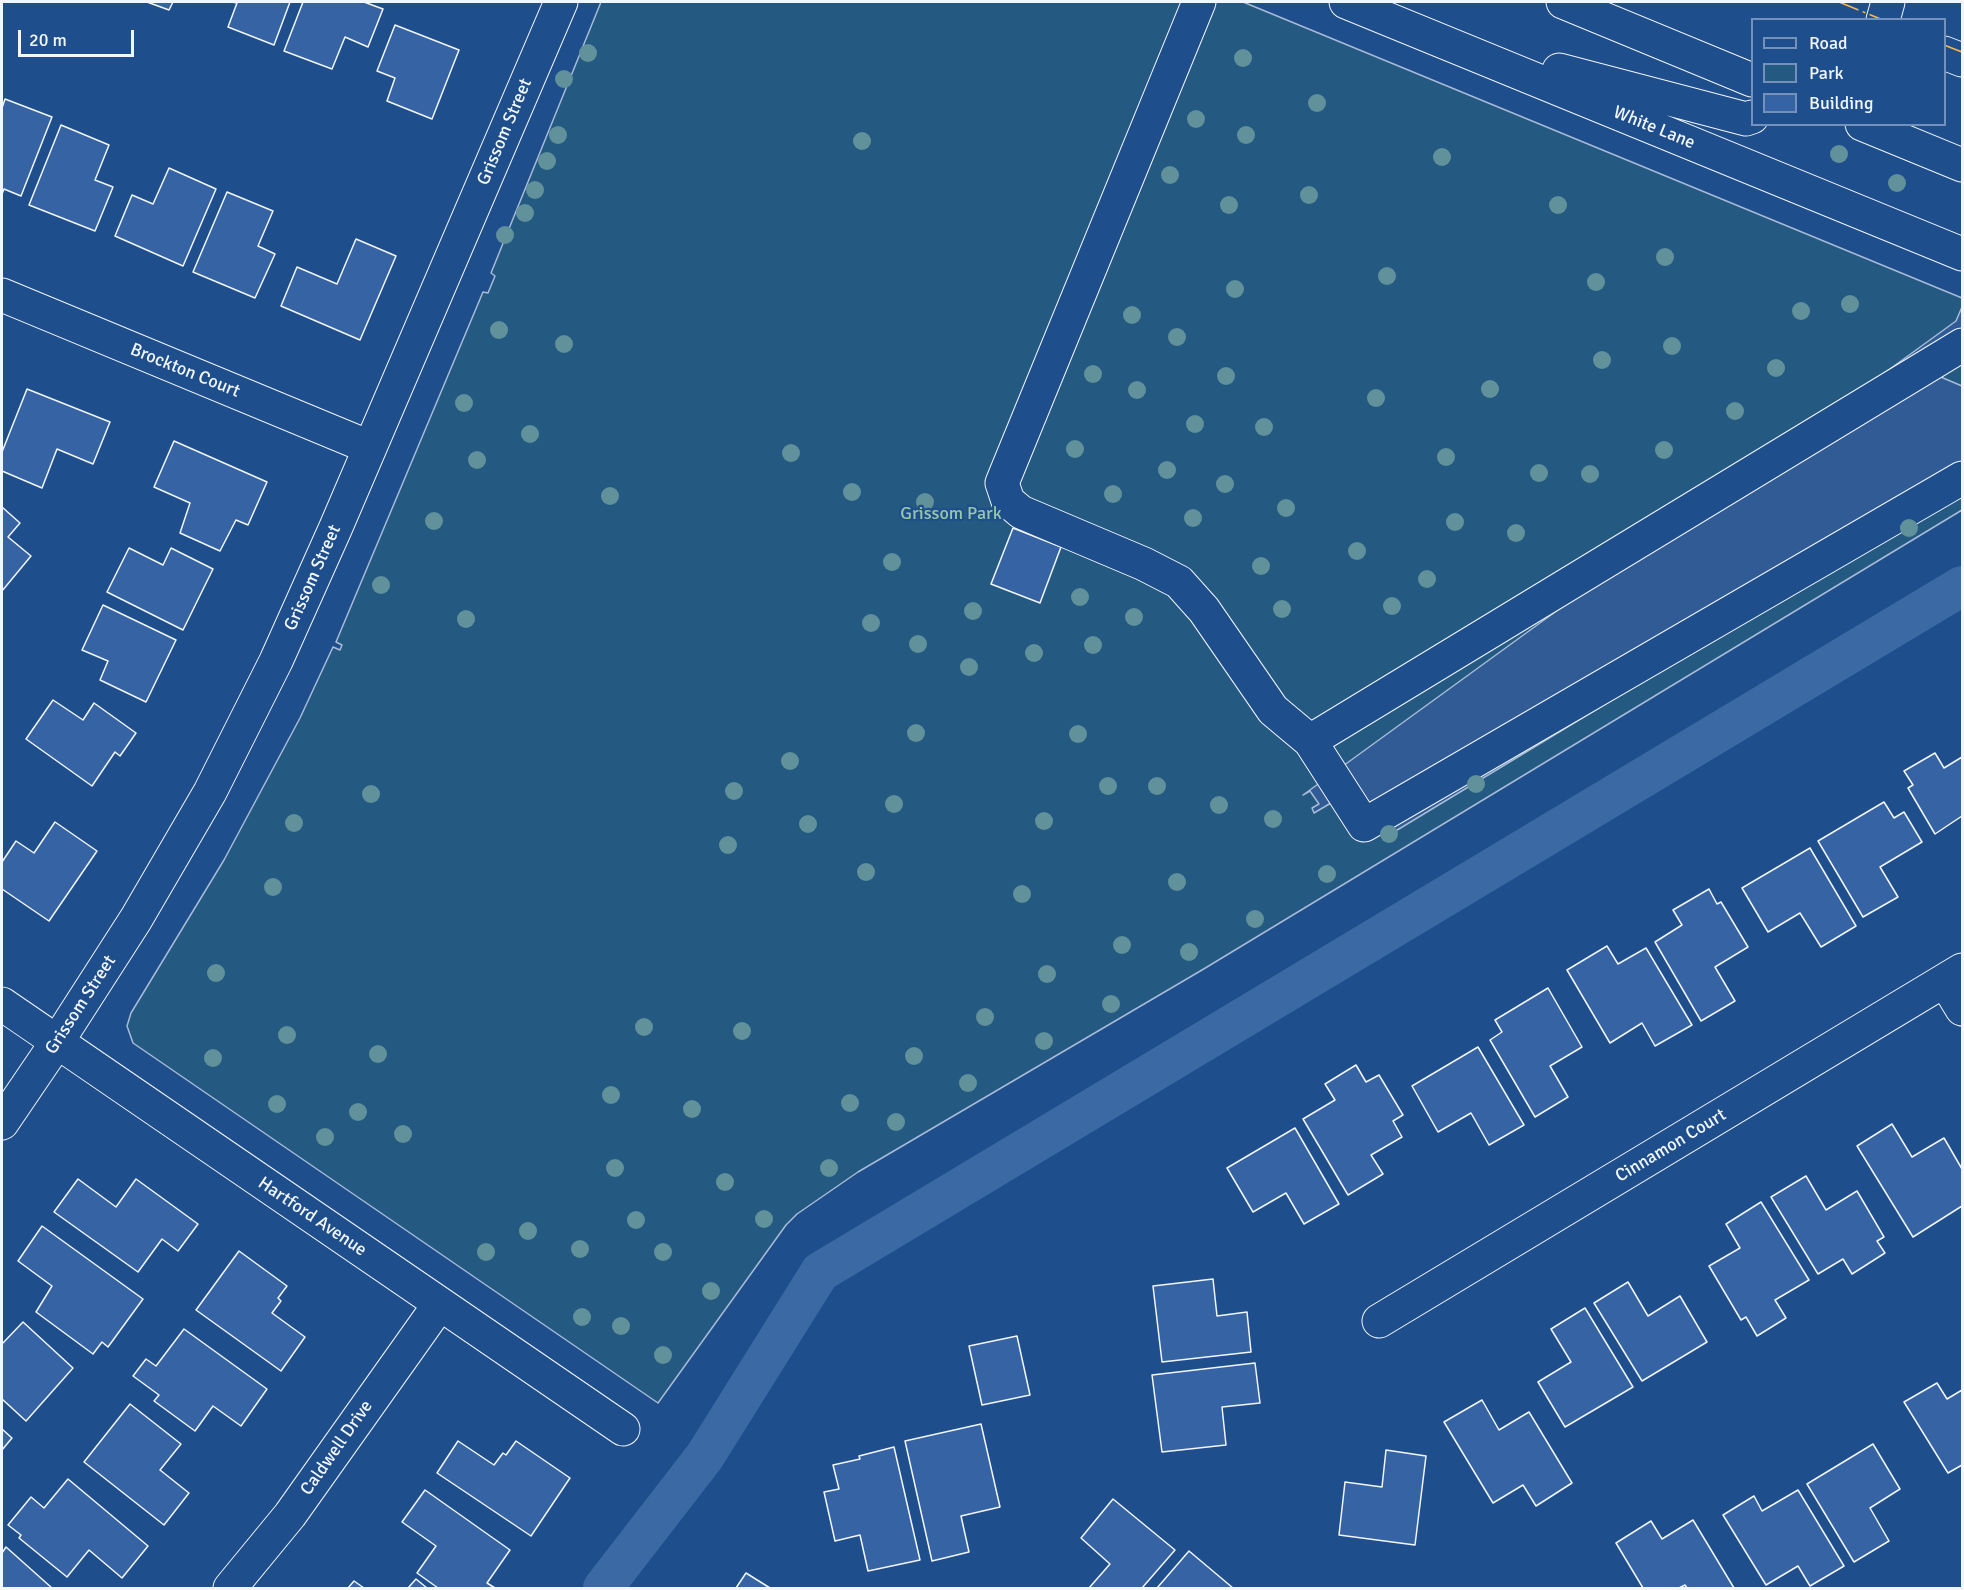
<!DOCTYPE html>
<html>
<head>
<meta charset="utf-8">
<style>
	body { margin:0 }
	#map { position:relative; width:1964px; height:1590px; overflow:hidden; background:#1f4e8c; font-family:Signika,sans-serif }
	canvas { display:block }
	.frame { position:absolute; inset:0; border:3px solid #f2f6ff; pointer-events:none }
	.legend { position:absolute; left:1751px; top:18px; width:195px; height:108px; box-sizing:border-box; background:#1f4e8c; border:2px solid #7391ba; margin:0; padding:8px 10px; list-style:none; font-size:18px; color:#f2f6ff }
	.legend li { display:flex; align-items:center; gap:12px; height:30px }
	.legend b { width:30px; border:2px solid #7391ba }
	.scale { position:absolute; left:18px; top:30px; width:116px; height:27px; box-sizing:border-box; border:3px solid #f2f6ff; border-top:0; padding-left:8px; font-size:18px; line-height:21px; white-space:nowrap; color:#f2f6ff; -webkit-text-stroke:4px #1f4e8c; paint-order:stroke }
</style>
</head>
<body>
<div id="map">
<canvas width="1964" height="1590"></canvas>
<div class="frame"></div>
<ul class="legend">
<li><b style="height:8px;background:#1f4e8c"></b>Road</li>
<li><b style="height:16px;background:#245a82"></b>Park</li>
<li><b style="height:16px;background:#3563a3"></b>Building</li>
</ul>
<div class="scale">20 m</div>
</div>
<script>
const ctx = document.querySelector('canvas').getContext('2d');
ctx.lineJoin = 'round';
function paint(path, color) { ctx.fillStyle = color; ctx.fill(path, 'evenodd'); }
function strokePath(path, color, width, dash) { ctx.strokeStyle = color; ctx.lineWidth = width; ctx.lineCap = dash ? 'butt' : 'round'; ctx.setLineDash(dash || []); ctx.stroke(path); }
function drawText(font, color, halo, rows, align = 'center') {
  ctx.font = font + ' Signika,sans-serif'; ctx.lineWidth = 4.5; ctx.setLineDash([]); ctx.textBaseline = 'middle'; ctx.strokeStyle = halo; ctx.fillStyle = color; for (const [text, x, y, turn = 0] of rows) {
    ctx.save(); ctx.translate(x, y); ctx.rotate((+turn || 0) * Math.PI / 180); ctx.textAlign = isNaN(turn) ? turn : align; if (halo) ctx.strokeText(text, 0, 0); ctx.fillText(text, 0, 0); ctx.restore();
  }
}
const green = new Path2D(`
	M601,2h642l719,296v212l-760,460 -344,202 -61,42 -11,11 -128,178 -525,-360 -6,-17 4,-13 93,-153 76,-142 33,-71 7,3 2,-5 -6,-3 147,-350 5,1 7,-17 -4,-3z`);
paint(green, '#245a82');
strokePath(green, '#a8bbd7', 1.5);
const parking = new Path2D(`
	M1962,307v51l-26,17 26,11v102l-573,347 -31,-48 -44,26 -2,-5 7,-4 -9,-13 -7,4 653,-474z`);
paint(parking, '#305b95');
strokePath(parking, '#a8bbd7', 1.5);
strokePath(new Path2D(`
	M603,1588l102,-132 115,-184 1142,-686`), '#3b69a3', 40);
const building = new Path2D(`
	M147,2h26l-4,8z
	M232,2h58l-16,43 -46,-18 9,-24z
	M303,2h61l19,7 -15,38 -23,-10 -13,32 -48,-18z
	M395,25l64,25 -27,69 -45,-18 8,-23 -18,-7z
	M5,99l47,18 -31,79 -17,-7 -2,5v-86z
	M61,125l48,20 -14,35 18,7 -18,44 -66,-26z
	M169,168l47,21 -33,77 -68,-30 17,-41 21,9z
	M227,192l46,19 -15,35 17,8 -20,44 -62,-26z
	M356,239l40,17 -36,84 -79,-34 16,-39 40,17z
	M27,389l83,33 -17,42 -36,-15 -15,39 -40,-17v-19z
	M174,441l93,41 -19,43 -12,-5 -16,31 -40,-18 10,-30 -36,-16z
	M2,507l18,16 -12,14 23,19 -29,35z
	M1013,528l48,19 -21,56 -49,-19z
	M129,548l34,17 8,-17 42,21 -30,61 -76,-38z
	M103,605l73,35 -30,62 -46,-22 8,-19 -26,-11z
	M53,700l30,20 11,-17 42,30 -16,23 -5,-4 -23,34 -66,-47z
	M1935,753l9,15 18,-11v59l-27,18 -27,-46 5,-3 -9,-14z
	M1884,802l10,16 10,-6 18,30 -42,25 18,30 -35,20 -45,-76z
	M55,822l42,29 -48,70 -47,-32v-27l14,-21 18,12z
	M1810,848l46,78 -35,21 -21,-34 -32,19 -26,-44z
	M1709,889l8,15 4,-2 27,45 -33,20 20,34 -34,20 -46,-79 27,-17 -9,-15z
	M1607,946l11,18 28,-16 46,77 -37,21 -13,-23 -32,20 -43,-73z
	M1548,988l34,59 -32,19 18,31 -33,20 -45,-77 12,-8 -7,-12z
	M1478,1047l46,78 -35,20 -18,-32 -33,19 -26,-46z
	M1356,1065l10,17 13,-7 24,40 -10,6 9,16 -31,18 12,19 -35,21 -45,-76 32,-19 -10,-16z
	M1892,1124l20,33 32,-19 18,31v37l-49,31 -56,-91z
	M1295,1128l44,76 -35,20 -18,-31 -33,19 -26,-44z
	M1806,1176l20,34 31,-19 27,46 -7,4 8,12 -33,21 -9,-15 -25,15 -47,-77z
	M78,1179l38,28 20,-28 62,45 -20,27 -16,-12 -24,33 -84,-60z
	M1761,1202l48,78 -34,20 11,18 -29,18 -11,-19 -5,3 -32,-54 31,-18 -14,-24z
	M42,1226l101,73 -35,48 -6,-5 -9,12 -57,-42 16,-26 -34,-25z
	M239,1251l48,35 -9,12 3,3 -9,12 33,24 -24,34 -85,-61z
	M1213,1279l4,37 30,-4 4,40 -89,10 -9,-76z
	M1628,1282l20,34 32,-20 27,46 -65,39 -48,-78z
	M1585,1308l48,79 -68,40 -27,-45 33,-20 -20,-33z
	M23,1322l50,46 -47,53 -24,-22v-55z
	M184,1329l83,60 -26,37 -28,-20 -18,25 -41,-30 5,-6 -26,-19 13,-17 10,7z
	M1017,1336l13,59 -48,10 -13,-59z
	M1255,1363l5,40 -38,4 4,38 -64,7 -10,-77z
	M1937,1383l10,16 15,-9v75l-14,8 -44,-71z
	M1482,1400l17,30 30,-18 43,71 -36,23 -13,-21 -30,18 -49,-81z
	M130,1404l51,40 -21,26 29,23 -25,32 -80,-63z
	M981,1424l19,83 -39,9 8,36 -37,9 -27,-120z
	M2,1429l10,9 -10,12z
	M458,1441l36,24 9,-12 3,2 10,-14 54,37 -39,58 -94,-63z
	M1873,1444l27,45 -30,19 19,33 -35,21 -47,-78z
	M894,1447l26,113 -52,11 -8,-36 -25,6 -11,-49 15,-3 -6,-24 27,-6 -1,-3z
	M1386,1450l40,6 -11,89 -76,-10 6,-53 37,5z
	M68,1479l80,67 -26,32 -33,-28 -22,27 -48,-39 2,-3 -13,-10 23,-28 13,11z
	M425,1490l85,60 -23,33 8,5h-57l-21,-15 19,-27 -34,-24z
	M1798,1490l46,76 -34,20 -12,-20 -32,19 -43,-70 31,-19 8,15z
	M1113,1499l62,51 -33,38h-53l21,-24 -29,-26z
	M1693,1520l41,68h-47l-2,-3 -6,3h-36l-27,-45 35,-22 11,18z
	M6,1547l46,41h-50v-35z
	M1189,1551l44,37h-76z
	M746,1573l24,15h-34z
	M416,1579l11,9h-19z
	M354,1581l10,7h-16z`);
paint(building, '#3563a3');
strokePath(building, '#f2f6ff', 1.5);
const minor = new Path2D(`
	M1199,2l-197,481 6,18 13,11 123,52 35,18 25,28 69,100 37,31
	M1883,20l5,-18
	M1944,53l18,7
	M2,295l367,152
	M1962,345l-652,396 54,84 598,-347
	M1945,981l17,28
	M2,1004l621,425
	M2,1123l55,-81 79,-123 74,-127 66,-131 60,-134 225,-525
	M1379,1321l583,-351
	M230,1588l60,-73 149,-210`);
const major = new Path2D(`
	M1346,2l616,252
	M1563,2l189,78
	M1559,70l187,49 6,-2
	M1862,124l100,41`);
strokePath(minor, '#f2f6ff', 35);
strokePath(major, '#f2f6ff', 35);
strokePath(minor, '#1f4e8c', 33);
strokePath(major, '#1f4e8c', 33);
strokePath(new Path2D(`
	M1839,2l44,18
	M1944,45l18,7`), '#ffb74d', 1.5, [21, 4.5, 3, 4.5]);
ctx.fillStyle = '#61919a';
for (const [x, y] of [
	[588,53],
	[1243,58],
	[564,79],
	[1317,103],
	[1196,119],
	[558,135],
	[1246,135],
	[862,141],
	[1839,154],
	[1442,157],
	[547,161],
	[1170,175],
	[1897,183],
	[535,190],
	[1309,195],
	[1229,205],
	[1558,205],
	[525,213],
	[505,235],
	[1665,257],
	[1387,276],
	[1596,282],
	[1235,289],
	[1850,304],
	[1801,311],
	[1132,315],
	[499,330],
	[1177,337],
	[564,344],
	[1672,346],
	[1602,360],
	[1776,368],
	[1093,374],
	[1226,376],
	[1490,389],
	[1137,390],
	[1376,398],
	[464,403],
	[1735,411],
	[1195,424],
	[1264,427],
	[530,434],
	[1075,449],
	[1664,450],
	[791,453],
	[1446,457],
	[477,460],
	[1167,470],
	[1539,473],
	[1590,474],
	[1225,484],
	[852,492],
	[1113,494],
	[610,496],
	[925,502],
	[1286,508],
	[1193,518],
	[434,521],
	[1455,522],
	[1909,528],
	[1516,533],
	[1357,551],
	[892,562],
	[1261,566],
	[1427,579],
	[381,585],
	[1080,597],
	[1392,606],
	[1282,609],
	[973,611],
	[1134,617],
	[466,619],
	[871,623],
	[918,644],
	[1093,645],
	[1034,653],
	[969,667],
	[916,733],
	[1078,734],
	[790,761],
	[1476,784],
	[1108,786],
	[1157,786],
	[734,791],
	[371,794],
	[894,804],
	[1219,805],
	[1273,819],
	[1044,821],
	[294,823],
	[808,824],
	[1389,834],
	[728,845],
	[866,872],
	[1327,874],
	[1177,882],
	[273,887],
	[1022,894],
	[1255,919],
	[1122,945],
	[1189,952],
	[216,973],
	[1047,974],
	[1111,1004],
	[985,1017],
	[644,1027],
	[742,1031],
	[287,1035],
	[1044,1041],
	[378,1054],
	[914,1056],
	[213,1058],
	[968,1083],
	[611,1095],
	[850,1103],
	[277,1104],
	[692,1109],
	[358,1112],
	[896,1122],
	[403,1134],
	[325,1137],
	[615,1168],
	[829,1168],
	[725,1182],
	[764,1219],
	[636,1220],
	[528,1231],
	[580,1249],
	[486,1252],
	[663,1252],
	[711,1291],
	[582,1317],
	[621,1326],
	[663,1355]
]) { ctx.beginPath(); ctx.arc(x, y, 9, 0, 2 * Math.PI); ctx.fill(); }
drawText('18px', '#f2f6ff', '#1f4e8c', [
	["White Lane",1654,128,22],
	["Grissom Street",505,132,-67],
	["Brockton Court",185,371,22],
	["Grissom Street",313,578,-66],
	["Grissom Street",81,1005,-57],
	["Cinnamon Court",1671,1146,-31],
	["Hartford Avenue",312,1217,34],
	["Caldwell Drive",337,1448,-55]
]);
drawText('18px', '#97c8a6', '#1f4e8c', [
	["Grissom Park",951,514]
]);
</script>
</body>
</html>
